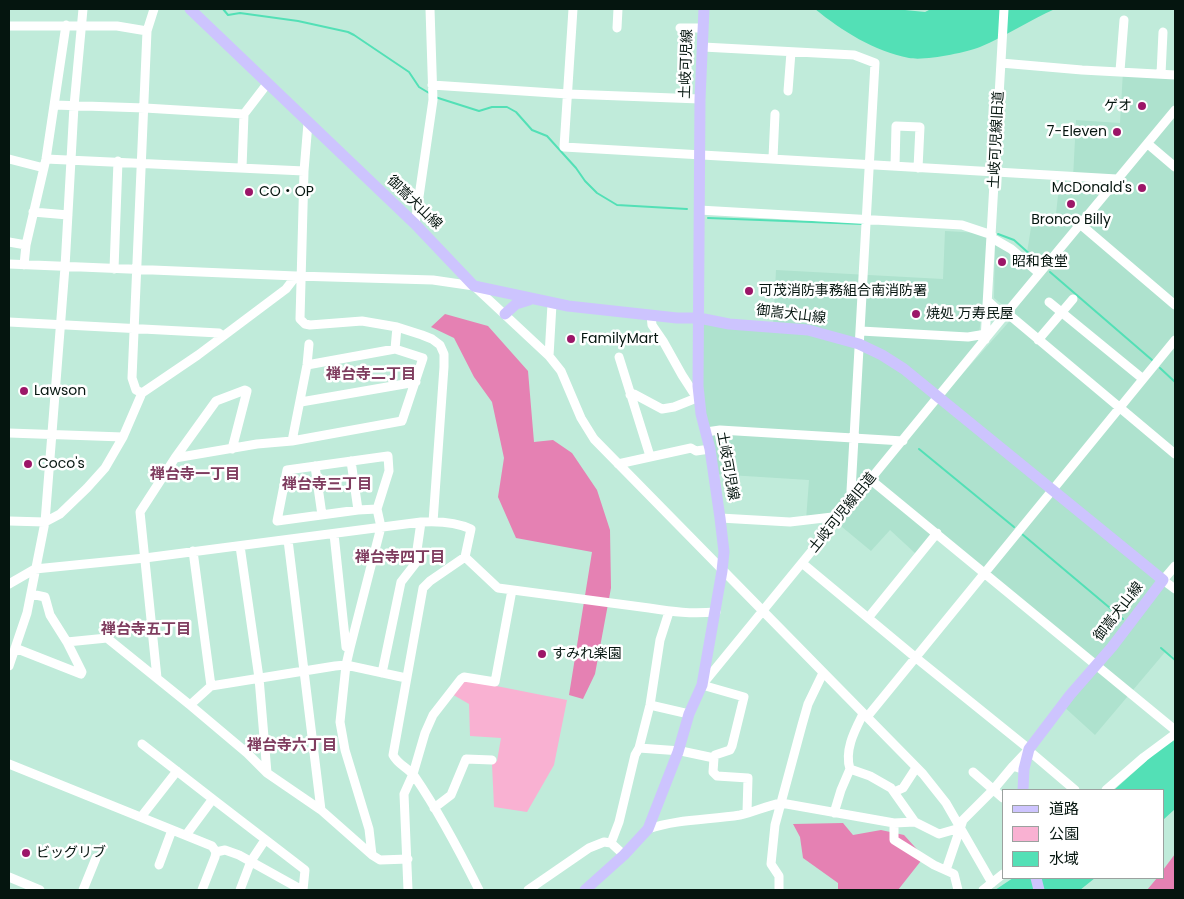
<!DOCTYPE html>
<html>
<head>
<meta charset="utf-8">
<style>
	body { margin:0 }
	#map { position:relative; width:1184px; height:899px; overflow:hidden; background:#c0ebda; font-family:Poppins,"Noto Sans JP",sans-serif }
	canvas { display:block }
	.frame { position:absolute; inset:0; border:10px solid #05150f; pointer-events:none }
	.legend { position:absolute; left:1002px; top:789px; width:162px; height:90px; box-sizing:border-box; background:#fff; border:1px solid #9ba19f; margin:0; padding:6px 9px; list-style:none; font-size:15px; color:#05150f }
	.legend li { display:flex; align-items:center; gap:10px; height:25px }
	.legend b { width:25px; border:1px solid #9ba19f }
</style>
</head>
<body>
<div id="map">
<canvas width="1184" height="899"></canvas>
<div class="frame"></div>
<ul class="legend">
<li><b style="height:6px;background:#cdc4fe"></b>道路</li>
<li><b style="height:14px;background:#f9b1d2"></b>公園</li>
<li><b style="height:14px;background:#53e0b6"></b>水域</li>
</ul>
</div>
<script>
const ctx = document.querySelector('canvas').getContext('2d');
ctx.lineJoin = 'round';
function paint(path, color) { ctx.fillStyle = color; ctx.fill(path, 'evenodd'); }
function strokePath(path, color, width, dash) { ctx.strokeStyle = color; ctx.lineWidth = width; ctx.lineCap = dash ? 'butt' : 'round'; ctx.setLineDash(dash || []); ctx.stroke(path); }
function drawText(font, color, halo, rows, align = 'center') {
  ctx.font = font + ' Poppins,"Noto Sans JP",sans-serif'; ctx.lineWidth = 5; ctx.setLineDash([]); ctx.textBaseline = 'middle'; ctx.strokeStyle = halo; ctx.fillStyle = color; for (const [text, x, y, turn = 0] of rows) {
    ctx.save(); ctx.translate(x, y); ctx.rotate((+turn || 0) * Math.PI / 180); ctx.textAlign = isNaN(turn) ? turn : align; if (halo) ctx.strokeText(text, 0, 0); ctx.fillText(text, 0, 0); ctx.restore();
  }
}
paint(new Path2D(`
	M1123,71l52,4v491l-12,14 12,9v69l-9,-7 -71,84 -33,-30 35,-40 -161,-133 -20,22 -26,-24 -19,21 -35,-29 -30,-2 3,-40 -96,-6 -12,-60 -2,-96 74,8 3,-56 167,9 2,-48 35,2 12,4 -14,104 -39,56 -24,30 100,-112 -21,-17 1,-56 31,17 6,-38 23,2 5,-46 13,1 3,-58 44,3z`), '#aee2ce');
paint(new Path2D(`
	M461,679l106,21 -13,65 -27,47 -33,-5 -2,-43 5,-3 4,-23 -31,-2 -1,-32 -19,-11z`), '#f9b1d2');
paint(new Path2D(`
	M445,314l43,12 40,45 6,71 19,-2 19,13 25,37 13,40 1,58 -16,86 -12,25 -14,-4 23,-143 -76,-14 -18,-41 6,-39 -12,-56 -18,-25 -20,-39 -23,-11z
	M843,823l10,12 28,-5 23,5 20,22 -26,33h-60v-7l-35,-25 -3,-21 -7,-13z
	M1175,854v36h-28l10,-12h6v-8z`), '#e581b3');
paint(new Path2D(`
	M815,9h80l30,3 6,-3h124c-25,11 -49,27 -75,38 -16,6 -55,14 -71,11 -35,-7 -67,-27 -94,-49z
	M1175,739v70l-12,11v-30h-49l48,-43z
	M1013,878h82l-15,12h-85z`), '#53e0b6');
strokePath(new Path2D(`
	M223,9l5,6 12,-2 58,8 50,11 6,3 55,37 10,15 10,6
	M435,97l44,14 13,-4h15l9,5 16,18 15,6 29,32 9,13 12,12 20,12 70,4
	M708,218l155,6
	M998,234l16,6 27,24
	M1050,272l102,88
	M1160,368l15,14
	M919,449l95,78
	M1022,534l101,85
	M1161,648l14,12`), '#53e0b6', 2);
strokePath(new Path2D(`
	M573,9l-9,138 553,32
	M9,26h108l30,5
	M617,28l1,-19
	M680,28h23
	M703,47l151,8 21,8 -24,428 3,9
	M1001,63l81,7 93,5
	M1120,71l4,-51
	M1161,74l2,-42
	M432,85l136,9 132,5
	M788,91l3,-39
	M54,105l91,3 99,6 23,-30
	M308,123l-4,48 -4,148 5,5 5,1 52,-4 35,6 25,8 10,4 8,6 4,9v13l-11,155
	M1148,144l27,23
	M773,158l2,-44
	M9,159l35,9
	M46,159l258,12
	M895,166l1,-40 24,1 -2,41
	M242,168l2,-54
	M699,210l263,15 30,10
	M33,212l35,3
	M415,224l18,-124 -3,-91
	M1080,224l95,81
	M992,238l19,11 28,24
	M9,242l17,3
	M9,264l287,12 137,4 41,6 75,70 12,15 20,47 13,21 329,335 23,29 46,80
	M24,265l2,-20 20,-86 20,-134
	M114,269l4,-108
	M988,301l16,15
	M1049,302l94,77
	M1007,313l168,141
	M9,322l210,11 4,3
	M861,331l107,6 18,-3
	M985,340l19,-331
	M1038,340l35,-41
	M395,349l2,-22
	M549,356l3,-52
	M619,357l31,99
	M142,393l-6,-3 -4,-12 15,-347 7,-22
	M630,395l4,-1 28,15 12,-2 25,-10 -6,-5 -11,-17 -19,-34 -11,-16 -1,-10
	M301,402l115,-20
	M706,432l14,-2 183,11
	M9,433l114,4
	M292,441l15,-76 2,-21
	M175,458l82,-14 35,-3 110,-20 21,-63 -28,-9 -88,16
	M351,461l7,49
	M618,464l73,-16 5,3 14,-2
	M315,466l7,49
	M871,480l304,250
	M720,518l70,4 51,-6
	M9,521l36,1 15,-8 27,-26 18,-20 18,-31 19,-44 56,-38 88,-66 10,-13
	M334,534l12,113 4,1 31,-121 -4,-18 12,-38 -1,-15 -101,14 -10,51 81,-11 19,-1
	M288,540l33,270
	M240,546l19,132 8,95
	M193,551l18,135
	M465,557l33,31 151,20c25,4 41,6 67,4
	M802,563l113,94 114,92 -16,17
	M1175,566l-12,14 12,9
	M9,584l26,-15 110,-11 276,-36c16,-1 35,0 50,7l-6,28 -35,24 -7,7 -30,167c5,10 16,13 22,22 24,35 45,75 64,113
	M868,618l69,-85
	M67,642l40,-4 83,67 57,48 20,20 54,37 51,45 8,5 28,-1
	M15,648l66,26 1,-2 -15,-30 -17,-27 -5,-18 -14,-3
	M350,648l-4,17 -6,57 5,28 24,79 3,26
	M9,666l18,-53 18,-91 20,-255 9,-161 9,-97
	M382,673l19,-91 14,-18 6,-42
	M157,678l-17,-166 35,-54 41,-57 29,-11 2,1 -15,58
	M190,705l21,-19 124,-20 11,-1 60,13
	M650,705l39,9
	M867,717l308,-377
	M142,744l72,56
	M639,748l42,3 33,7 -1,14 4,4 31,2 -1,34
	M1028,750l47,40
	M714,758l1,-3 15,-5 2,-4 12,-49 -42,-12 302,-369 171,-206
	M9,764l203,82 4,6 -1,5 -13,33
	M850,769l20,7 21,12 24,34
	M973,772l30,26
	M1106,790l38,-33 31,-23
	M894,792l9,-4 13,-20
	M434,808l17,-13 15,-36 26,1
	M834,813l7,-23 9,-21c-6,-19 5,-39 13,-55
	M141,817l36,-46
	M894,823v17l40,25 20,9 4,16
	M648,829c30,-10 61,-9 92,-14 14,-3 26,-9 41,-12l113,20 21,-1 24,12 21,-6
	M186,835l26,-35h2l91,70 -2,20
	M611,843l8,-21 16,-67 4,-7 11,-43 10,-65 9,-28
	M216,852l9,-2 14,5 63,35
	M159,865l13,-35
	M946,870l17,-50 30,-30 20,-24 6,2
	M9,877l31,13
	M83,890l13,-32
	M240,890l11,-29 14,-21
	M408,890l-4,-96 9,-20 12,-41 8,-18 28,-36 3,-2 31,5 17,-92
	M528,890l61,-42 15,-6 7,1 13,12
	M779,890v-14l-8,-12 4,-39 27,-100 6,-21 15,-31
	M983,890l20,-16`), '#fff', 9);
strokePath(new Path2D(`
	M190,9l225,215 59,62 94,20 109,12h22l30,6 79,6 51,14 23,11 22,14 259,211 -51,67 -42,48 -41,54 -5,20 -1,21
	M505,314l11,-10 13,-4
	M1036,878l3,12
	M585,890l39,-35 24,-26 30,-77 11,-38 13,-29 20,-114 2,-19 -4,-34 -10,-69 -9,-35 -3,-28 2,-287 4,-90`), '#cdc4fe', 11);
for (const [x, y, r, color] of [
	[1142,106,5,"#9c1668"],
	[1117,132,5,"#9c1668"],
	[1142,188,5,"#9c1668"],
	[249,192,5,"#9c1668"],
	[1071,204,5,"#9c1668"],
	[1002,262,5,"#9c1668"],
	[749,291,5,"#9c1668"],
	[916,314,5,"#9c1668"],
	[571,339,5,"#9c1668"],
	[24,391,5,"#9c1668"],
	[28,464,5,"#9c1668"],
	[542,654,5,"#9c1668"],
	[26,853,5,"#9c1668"]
]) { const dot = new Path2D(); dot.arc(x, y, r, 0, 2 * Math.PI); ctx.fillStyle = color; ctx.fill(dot); strokePath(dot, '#fff', 2); }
drawText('14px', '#05150f', '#fff', [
	["土岐可児線",687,64,-88],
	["土岐可児線旧道",997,140,-87],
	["御嵩犬山線",414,203,44],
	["御嵩犬山線",791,315,7],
	["土岐可児線",727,466,80],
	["土岐可児線旧道",843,513,-51],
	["御嵩犬山線",1119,612,-52]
]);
drawText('14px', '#05150f', '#fff', [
	["ゲオ",1132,106,"right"],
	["7-Eleven",1107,132,"right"],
	["McDonald's",1132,188,"right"],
	["CO・OP",259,192],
	["Bronco Billy",1071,220,"center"],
	["昭和食堂",1012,262],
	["可茂消防事務組合南消防署",759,291],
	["焼処 万寿民屋",926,314],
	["FamilyMart",581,339],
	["Lawson",34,391],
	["Coco's",38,464],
	["すみれ楽園",552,654],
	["ビッグリブ",36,853]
], 'left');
drawText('bold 15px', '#7f3d5f', '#fff', [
	["禅台寺二丁目",371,375],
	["禅台寺一丁目",195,475],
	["禅台寺三丁目",327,485],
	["禅台寺四丁目",400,558],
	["禅台寺五丁目",146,630],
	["禅台寺六丁目",292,746]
]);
</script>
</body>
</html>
